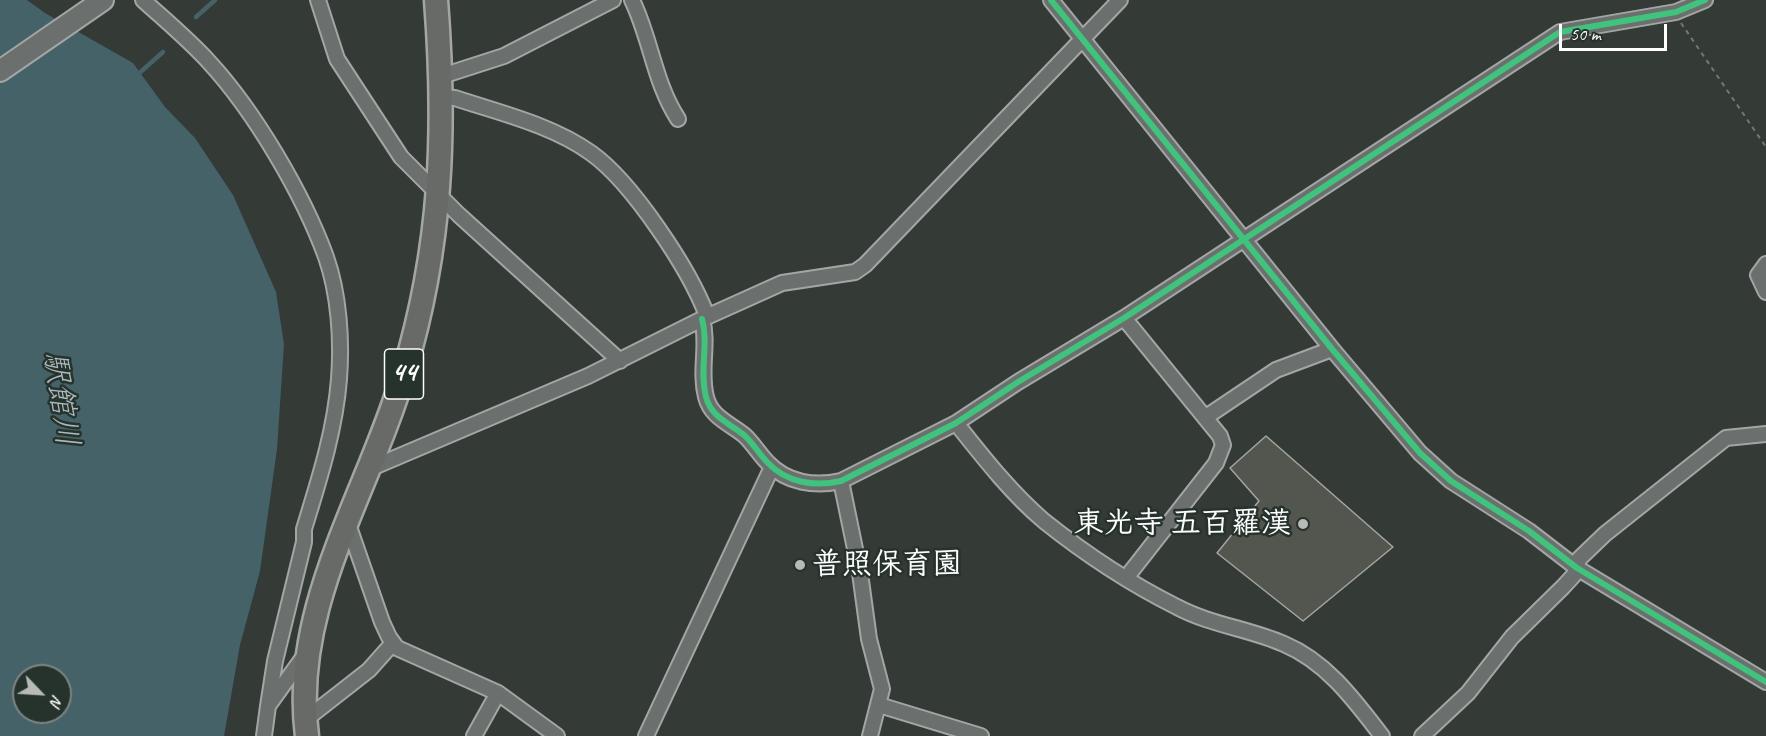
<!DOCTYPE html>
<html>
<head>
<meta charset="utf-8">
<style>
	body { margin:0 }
	#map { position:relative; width:1766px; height:736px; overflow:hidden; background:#343a35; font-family:Caveat,sans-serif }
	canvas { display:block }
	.north { position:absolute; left:12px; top:664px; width:60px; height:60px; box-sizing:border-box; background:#26332d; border:2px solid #7d8581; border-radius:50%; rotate:115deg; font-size:16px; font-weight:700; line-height:24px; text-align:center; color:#fff }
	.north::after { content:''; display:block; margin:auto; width:21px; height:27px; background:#b8bab8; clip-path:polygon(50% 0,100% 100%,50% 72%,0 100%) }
	.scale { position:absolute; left:1559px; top:24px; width:108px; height:27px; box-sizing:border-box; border:3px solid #fff; border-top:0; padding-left:8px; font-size:18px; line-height:21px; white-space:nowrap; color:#fff; -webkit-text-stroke:4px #26332d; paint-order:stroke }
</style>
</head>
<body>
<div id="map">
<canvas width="1766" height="736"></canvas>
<div class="north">N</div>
<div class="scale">50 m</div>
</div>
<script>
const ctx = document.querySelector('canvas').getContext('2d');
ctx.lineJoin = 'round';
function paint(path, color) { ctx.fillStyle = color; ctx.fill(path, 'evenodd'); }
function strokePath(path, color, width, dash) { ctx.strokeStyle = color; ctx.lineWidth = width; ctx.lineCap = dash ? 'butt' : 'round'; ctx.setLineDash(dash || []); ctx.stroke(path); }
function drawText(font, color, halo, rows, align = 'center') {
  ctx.font = font + ' Caveat,"Klee One",sans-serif'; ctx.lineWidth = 5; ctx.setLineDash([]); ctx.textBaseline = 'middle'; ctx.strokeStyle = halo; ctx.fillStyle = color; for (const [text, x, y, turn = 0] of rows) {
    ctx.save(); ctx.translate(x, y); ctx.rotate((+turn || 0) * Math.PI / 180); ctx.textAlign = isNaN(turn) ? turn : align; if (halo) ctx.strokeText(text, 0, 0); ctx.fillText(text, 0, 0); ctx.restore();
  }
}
paint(new Path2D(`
	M0,0h27l18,13 88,50 32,44 30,31 38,57 43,97 8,52 -7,105 -17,122 -20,74 -16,91h-224zM24,676h36v36h-36z`), '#456269');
strokePath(new Path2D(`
	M196,17l19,-17
	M136,76l27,-24`), '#456269', 4.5);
const building = new Path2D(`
	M1266,436l127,111 -90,74 -86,-68 42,-52 -29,-33z`);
paint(building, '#53554f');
strokePath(building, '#a4a6a4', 1.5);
const minor = new Path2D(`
	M143,0c22,20 46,40 66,62 46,50 94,132 117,195 13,37 16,83 13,122 -4,52 -20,101 -35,150v13l-29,119 -7,45
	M318,0l19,59 64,98 58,58 161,146
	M632,0c19,39 22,82 46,119
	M1051,0l281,349 88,104 31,28 78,50 48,37 189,114
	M442,76l62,-20 109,-56
	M442,97l13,1c45,15 97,27 136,55 41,29 99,117 116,163
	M1766,264l-8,11 8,17
	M1124,318l96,118 3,9 -7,18 -90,115
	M702,319c7,25 -3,51 4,78 5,20 23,26 38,38 9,8 15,19 24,28 19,20 47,24 73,18l115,-58 62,-41 106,-64 436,-286 116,-20 29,-12
	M1206,417l70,-47 56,-21
	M956,423c27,34 55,70 88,98 40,32 87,63 133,86 34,18 73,22 107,37 43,18 71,57 98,92
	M369,469l219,-93 114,-57 80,-36 73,-11 10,-7 255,-265
	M841,481l19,92 9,66 13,50 -12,47
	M347,521l35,101 7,15 8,11 101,45 59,43
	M879,705l102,31
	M305,720l64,-50 24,-27
	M264,736l4,-30 39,-54
	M474,736l24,-43
	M646,736l126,-269
	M1422,736l46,-43 44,-56 51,-50 11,-12 5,-16 26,-25 121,-96 40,-4`);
const secondary = new Path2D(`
	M0,71l103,-71`);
const primary = new Path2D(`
	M307,736c-17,-130 62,-244 97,-364 38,-126 42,-242 32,-372`);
strokePath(minor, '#a4a6a4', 18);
strokePath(secondary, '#a4a6a4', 24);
strokePath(primary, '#a4a6a4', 27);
strokePath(new Path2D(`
	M1681,23l85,124`), '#757776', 2, [4.5, 4.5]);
strokePath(minor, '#6b6f6d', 14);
strokePath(secondary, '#6b6f6d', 20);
strokePath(primary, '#686a67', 22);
strokePath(new Path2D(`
	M1051,0l281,349 88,104 31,28 78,50 48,37 189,114
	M702,319c7,25 -3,51 4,78 5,20 23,26 38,38 9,8 15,19 24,28 19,20 47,24 73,18l115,-58 62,-41 106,-64 436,-286 116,-20 29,-12`), '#40c37c', 6);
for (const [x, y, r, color] of [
	[1303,524,6,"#b8bab8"],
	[800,565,6,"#b8bab8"]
]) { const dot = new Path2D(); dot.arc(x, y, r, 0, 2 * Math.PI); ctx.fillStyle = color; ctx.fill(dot); strokePath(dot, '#26332d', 2); }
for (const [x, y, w] of [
	[404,374,39]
]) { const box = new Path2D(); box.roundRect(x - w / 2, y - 25, w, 50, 4.5); ctx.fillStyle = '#26332d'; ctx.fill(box); strokePath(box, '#fff', 1.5); }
drawText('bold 28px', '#fff', null, [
	["44",404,374]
]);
drawText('bold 30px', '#fff', '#26332d', [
	["東光寺 五百羅漢",1291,524],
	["普照保育園",812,565,"left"]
], 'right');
drawText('italic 32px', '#acbabe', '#26332d', [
	["駅館川",60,399,82]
]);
</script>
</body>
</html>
